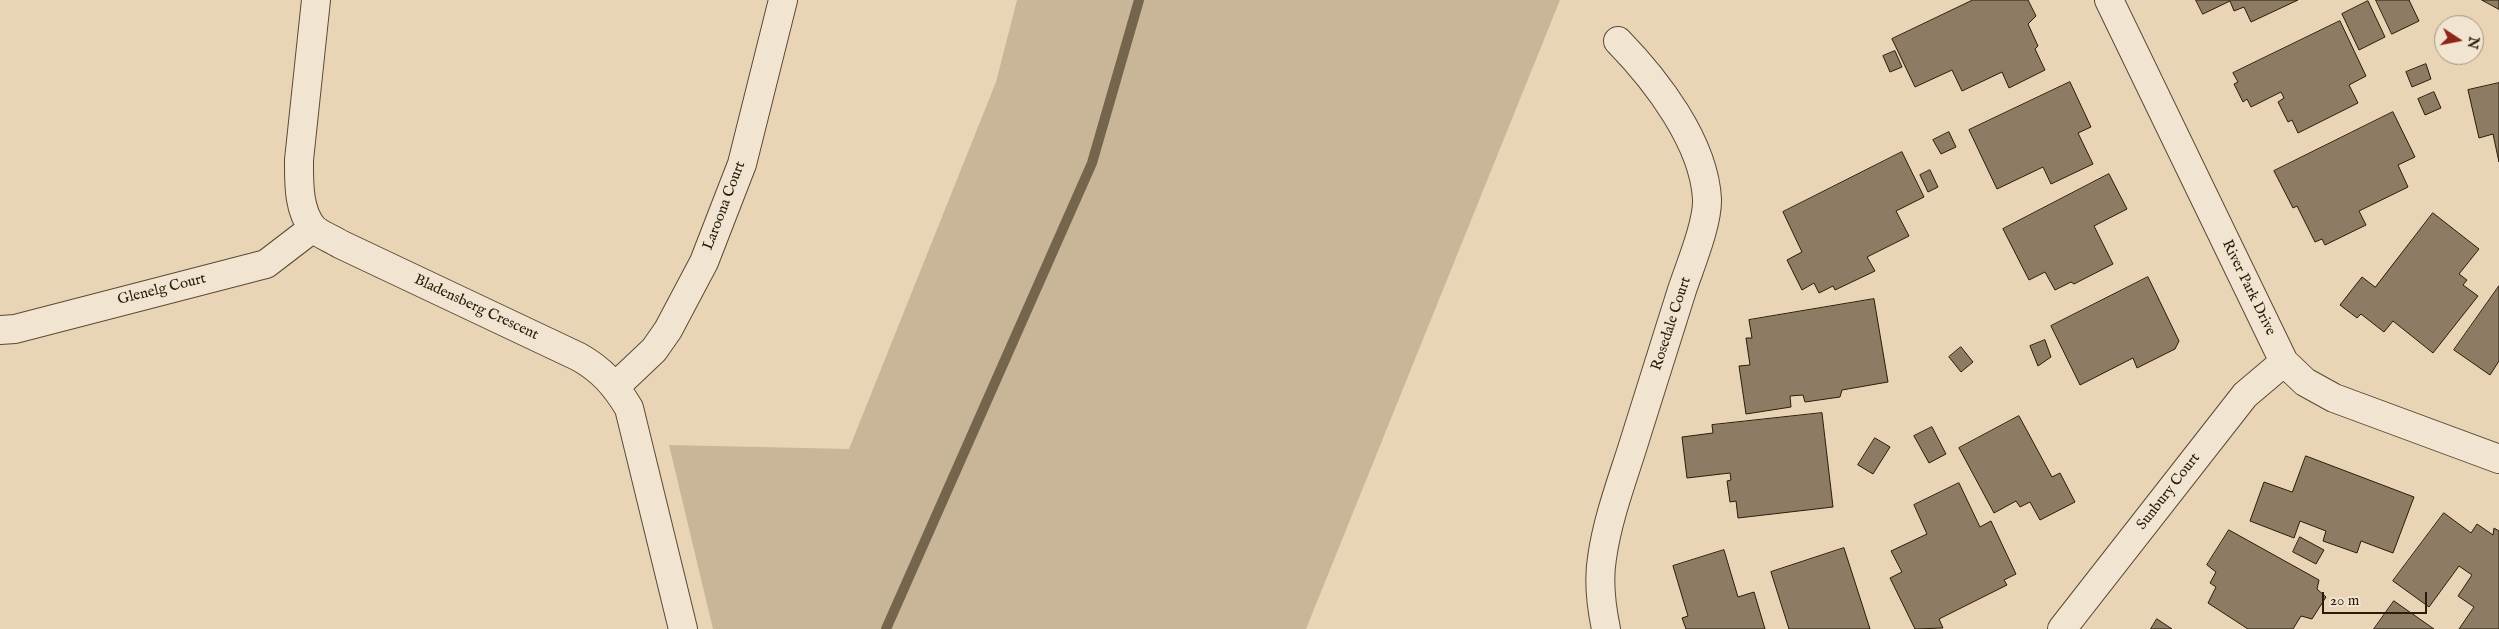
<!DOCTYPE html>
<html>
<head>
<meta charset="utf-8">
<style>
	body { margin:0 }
	#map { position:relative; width:2499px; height:629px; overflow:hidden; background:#e9d5b6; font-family:"IM FELL English",serif }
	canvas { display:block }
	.north { position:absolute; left:2434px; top:15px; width:50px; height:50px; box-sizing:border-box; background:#f1e4d0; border:1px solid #a19480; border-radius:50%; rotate:101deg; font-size:14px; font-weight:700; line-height:20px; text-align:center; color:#2a1c09 }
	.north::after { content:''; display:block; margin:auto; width:18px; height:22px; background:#8f2418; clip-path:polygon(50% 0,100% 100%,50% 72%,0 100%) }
	.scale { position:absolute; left:2322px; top:592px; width:105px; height:22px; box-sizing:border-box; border:2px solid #2a1c09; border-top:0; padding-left:6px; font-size:15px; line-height:18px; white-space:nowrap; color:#2a1c09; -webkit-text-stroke:4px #f1e4d0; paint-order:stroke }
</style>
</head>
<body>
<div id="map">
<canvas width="2499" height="629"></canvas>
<div class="north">N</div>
<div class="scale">20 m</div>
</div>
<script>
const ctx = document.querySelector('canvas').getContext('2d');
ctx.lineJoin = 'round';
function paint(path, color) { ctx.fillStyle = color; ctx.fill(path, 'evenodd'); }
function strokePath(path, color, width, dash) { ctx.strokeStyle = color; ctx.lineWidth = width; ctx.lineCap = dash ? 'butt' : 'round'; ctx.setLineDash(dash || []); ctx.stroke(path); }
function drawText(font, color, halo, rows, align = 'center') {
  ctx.font = font + ' "IM FELL English",serif'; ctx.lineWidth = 5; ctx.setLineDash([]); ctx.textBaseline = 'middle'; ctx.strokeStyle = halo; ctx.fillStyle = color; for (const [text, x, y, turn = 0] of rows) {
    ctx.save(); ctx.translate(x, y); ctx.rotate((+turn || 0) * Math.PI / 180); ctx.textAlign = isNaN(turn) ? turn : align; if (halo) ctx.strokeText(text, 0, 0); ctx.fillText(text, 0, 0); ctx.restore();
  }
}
paint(new Path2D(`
	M1017,0h543l-254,629h-593l-44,-184 180,4 147,-367z`), '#c9b699');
strokePath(new Path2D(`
	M886,629l206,-466 47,-163`), '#76654d', 10);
const building = new Path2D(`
	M1973,0h55l8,16 -8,8 10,22 -3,3 10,21 -36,18 -7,-16 -40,19 -10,-21 -37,17 -23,-48z
	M2196,0h102l-47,22 -7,-15 -10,4 -4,-10 -27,13z
	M2376,0h33l10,21 -27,13z
	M2482,0h17v9z
	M2368,1l17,36 -26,13 -17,-36z
	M2340,21l26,55 -17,9 9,18 -60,30 -6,-13 -4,2 -10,-20 6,-4 -3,-6 -30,15 -4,-8 -4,3 -9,-18 4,-2 -5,-9z
	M1895,51l7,16 -12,5 -7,-16z
	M2426,64l5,15 -19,8 -6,-15z
	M2070,82l21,45 -13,6 15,31 -42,20 -8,-17 -46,22 -28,-59z
	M2499,83v79l-6,-28 -14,4 -11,-48z
	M2434,92l7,16 -16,7 -7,-16z
	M2393,112l22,45 -17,8 10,22 -49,24 7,14 -41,20 -3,-6 -7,3 -18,-36 -4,2 -19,-37z
	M1949,132l7,15 -15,7 -8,-14z
	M1902,152l22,45 -28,14 13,25 -42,21 8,14 -40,19 -2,-4 -14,7 -5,-10 -12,7 -15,-30 15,-8 -19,-40z
	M1930,170l8,17 -10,5 -8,-17z
	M2109,174l18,35 -33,17 19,38 -39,20 -3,-2 -16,8 -10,-18 -16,8 -26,-51z
	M2433,213l46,36 -20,25 8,6 -4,5 15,11 -45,57 -40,-32 -9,11 -23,-18 -4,4 -17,-13 22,-28 13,10z
	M2148,277l31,64 -4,8 -38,19 -4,-10 -53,27 -29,-59z
	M2499,286v75l-9,14 -36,-25z
	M1874,299l14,83 -46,8 -2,7 -35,5 -2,-7 -13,1 1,11 -45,7 -7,-48 11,-1 -4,-27h6l-3,-18z
	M2045,340l6,17 -13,9 -8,-20z
	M1961,347l12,15 -12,10 -12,-15z
	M1822,413l11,94 -95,11 -2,-17 -6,1 -3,-21 4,-1 -1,-7 -43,5 -5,-41 31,-4 -1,-8z
	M2019,416l33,61 8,-4 15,29 -35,18 -10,-18 -10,5 -4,-6 -22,12 -35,-65z
	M1932,427l14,27 -17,9 -15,-27z
	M1875,438l15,9 -17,27 -15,-9z
	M2306,456l108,41 -21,56 -32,-12 -4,12 -34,-12 3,-10 -26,-10 -6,17 -44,-17 14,-39 28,10z
	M1959,483l21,44 11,-6 25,53 -12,6 3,5 -68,34 4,9 -28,1 -25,-51 12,-6 -11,-21 36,-17 -13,-29z
	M2444,513l27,20 6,-9 16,11 1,-7 5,3v98h-40l15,-22 -16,-11 14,-21 -13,-9 -30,41 -36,-26z
	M2229,530l90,50 -2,9 9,8 -14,22 -11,-3 -8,13h-45l-40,-26 8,-16 -6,-4 6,-11 -9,-7z
	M2300,537l24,13 -8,14 -23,-12z
	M1844,548l26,81h-81l-18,-57z
	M1724,550l14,47 16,-5 11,37h-79l-4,-11 6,-2 -15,-50z
	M2394,601l40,28h-60z
	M2157,619l15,10h-21z`);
paint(building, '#8d7c63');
strokePath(building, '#2a1c09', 1);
const minor = new Path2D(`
	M316,0l-17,160c0,22 -1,50 14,68 6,6 19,11 27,16l239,113c23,13 36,28 50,51l54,221
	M2109,0l175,362 21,20 29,16 165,61
	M0,330l15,-1 251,-65 47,-36
	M616,386l38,-36 14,-20 36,-68 38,-98 41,-164
	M1606,629c-5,-24 -8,-47 -4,-71 5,-36 18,-72 29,-106 17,-54 34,-108 51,-162 8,-24 26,-67 25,-91 -3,-57 -51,-119 -89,-158
	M2062,629l183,-234 39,-33`);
strokePath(minor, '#5a4a34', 30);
strokePath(minor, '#f1e4d0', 28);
drawText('15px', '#2a1c09', '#f1e4d0', [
	["Laroona Court",725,206,-69],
	["River Park Drive",2248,288,64],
	["Glenelg Court",162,290,-14],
	["Bladensberg Crescent",476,308,25],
	["Rosedale Court",1672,324,-72],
	["Sunbury Court",2169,492,-52]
]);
</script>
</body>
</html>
